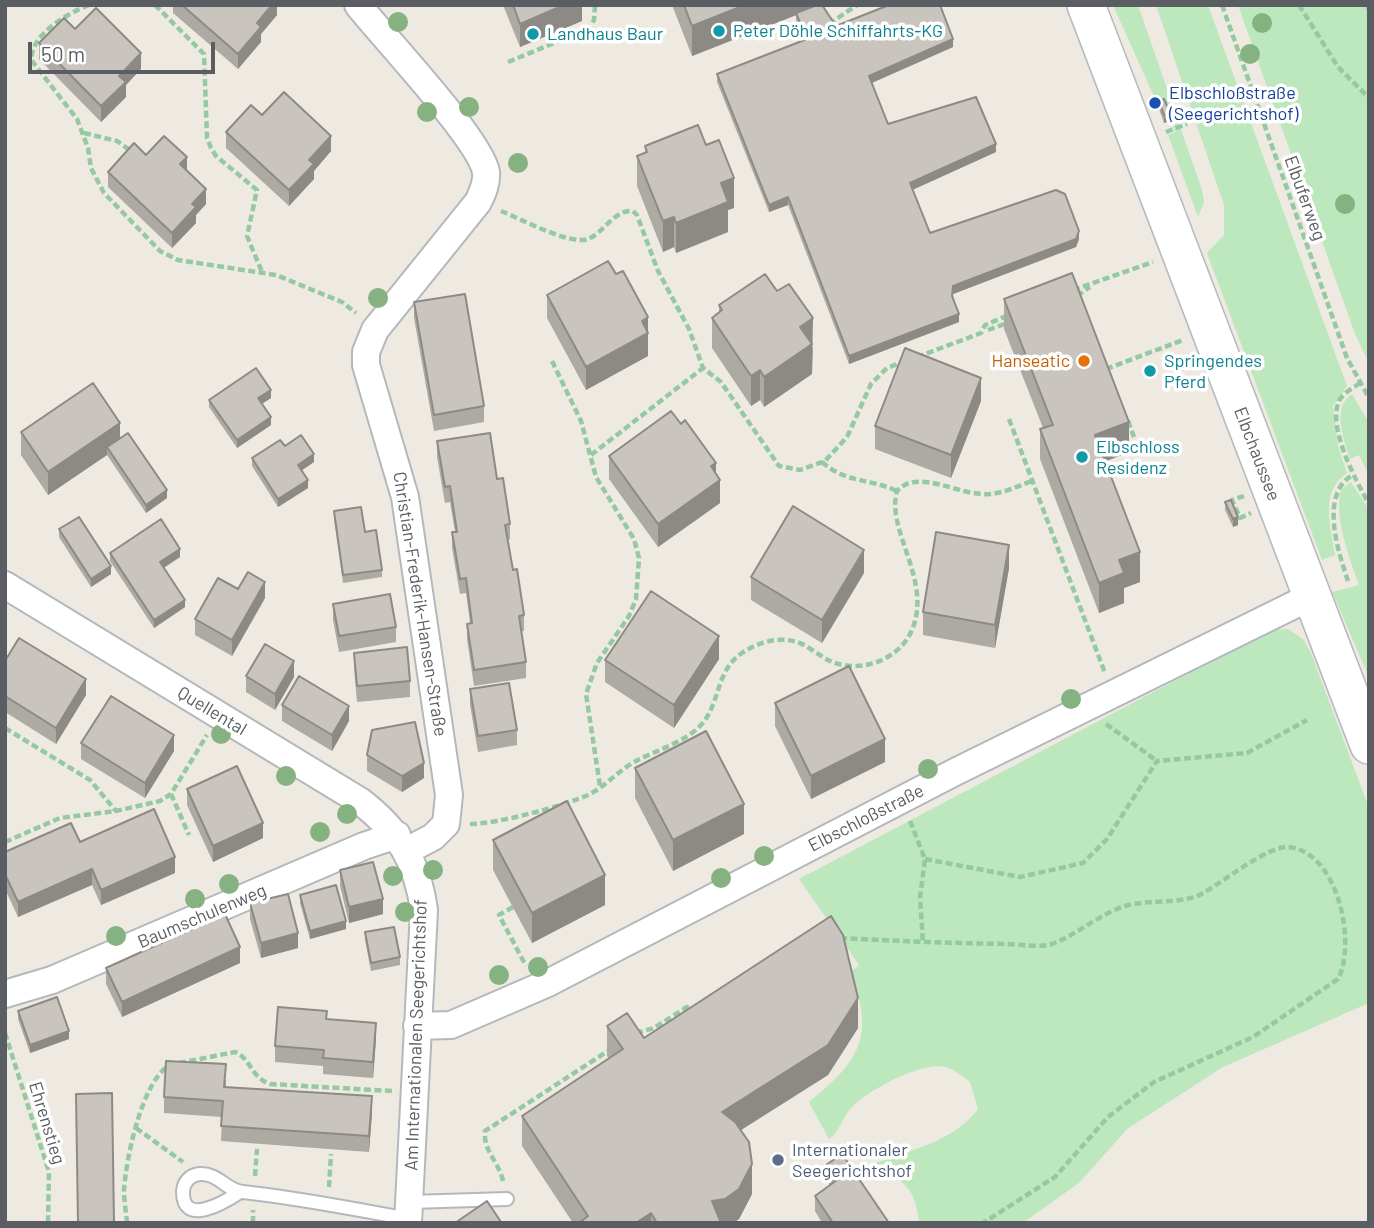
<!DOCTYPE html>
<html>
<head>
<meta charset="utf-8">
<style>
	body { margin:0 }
	#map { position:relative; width:1374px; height:1228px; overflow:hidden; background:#eeeae1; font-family:Barlow,sans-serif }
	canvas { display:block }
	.frame { position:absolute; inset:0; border:7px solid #5a5e63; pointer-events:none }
	.scale { position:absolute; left:28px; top:42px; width:187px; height:32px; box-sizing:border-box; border:4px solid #5a5e63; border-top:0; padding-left:9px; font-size:21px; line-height:24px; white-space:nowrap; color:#5a5e63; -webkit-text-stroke:5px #fff; paint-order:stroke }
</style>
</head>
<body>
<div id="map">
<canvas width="1374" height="1228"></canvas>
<div class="frame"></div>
<div class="scale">50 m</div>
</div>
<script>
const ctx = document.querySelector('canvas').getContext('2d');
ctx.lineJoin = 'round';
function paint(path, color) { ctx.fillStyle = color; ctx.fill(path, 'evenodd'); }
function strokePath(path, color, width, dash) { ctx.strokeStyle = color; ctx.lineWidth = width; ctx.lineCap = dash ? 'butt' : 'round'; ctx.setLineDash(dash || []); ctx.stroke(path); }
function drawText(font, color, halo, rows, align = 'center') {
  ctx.font = font + ' Barlow,sans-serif'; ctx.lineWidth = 7; ctx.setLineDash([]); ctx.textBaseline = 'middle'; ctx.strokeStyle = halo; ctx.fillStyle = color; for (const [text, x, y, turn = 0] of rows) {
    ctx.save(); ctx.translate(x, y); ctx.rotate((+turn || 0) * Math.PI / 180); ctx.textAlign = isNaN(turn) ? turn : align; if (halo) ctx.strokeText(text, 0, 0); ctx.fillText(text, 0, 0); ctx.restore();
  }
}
paint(new Path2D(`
	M1113,5h25l64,185 2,12 -6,15 -30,-82 7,-3 -12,-33 -7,2z
	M1156,5h52l139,381 -14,20 5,40 9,27c-28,19 -16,53 -12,82l-13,5 -115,-307 17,-18v-30z
	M1238,5h131v358l-14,-29z
	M1352,394l17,29v52l-10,-20 -9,4c-6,-19 -19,-52 2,-65z
	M1351,482l18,28v167l-37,-85 27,-7c-9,-25 -26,-69 -18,-95z
	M1288,629l15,10 8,14 58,155v195l-146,64 -96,62 -47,53 -57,41h-104c-3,-36 -18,-46 -50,-58 38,-14 85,-23 109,-56l-8,-27c-7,-5 -16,-13 -24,-15 -25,-6 -78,23 -95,41 -9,10 -11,23 -22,31l-20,-37c51,-41 66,-65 42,-130l8,-7 -60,-86 472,-249z`), '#bde7bc');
const lane = new Path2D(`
	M240,1192c-15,10 -58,36 -57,-1 1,-10 7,-16 17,-17 18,-1 27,17 43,18 56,6 111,17 166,27
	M410,1202l97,-3`);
const street = new Path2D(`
	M358,5c26,33 122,134 128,167 1,11 -3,20 -8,30l-103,128 -9,22v13l39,132 44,298 -3,29 -13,13 -25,13
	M5,585l355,216c39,30 57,60 64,109l-16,313
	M5,994l47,-14 312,-134 33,-11
	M417,1026l34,-1 97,-42 407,-211 357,-176`);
const secondary = new Path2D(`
	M1086,5l283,740`);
strokePath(lane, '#b4b8bd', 16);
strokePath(street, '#b4b8bd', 30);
strokePath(secondary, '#b5b9bf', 40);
strokePath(new Path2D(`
	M89,5c-21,8 -61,31 -57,56l45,58 11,29 3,20 13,25 56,58 18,9 98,15 66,27 14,11
	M155,5l49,49 3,84 4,10 5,8 41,34 -10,46 15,36
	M1222,5l125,353 22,40
	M1299,5l39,62 31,31
	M1367,5l2,5
	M829,24l28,-19
	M508,62l80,-33 6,-9 1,-15
	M1166,132l21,-8
	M84,133l33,8 14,10
	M501,211c18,7 70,35 87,28 17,-7 25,-29 45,-28l4,4 21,56 31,58 14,39 18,14 58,84 21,4 25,-9 22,-24 24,-53 16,-16 16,-6
	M1073,290l80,-28
	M1077,296l13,-9
	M988,330l22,-8
	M917,357l64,-24 4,-8 24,-10
	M552,361l29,60 15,56 38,62 5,19 -3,41 -7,17 -32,47 -11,31 14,92
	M1106,369l77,-29
	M1360,383c-7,5 -17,10 -21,18 -12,26 17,80 30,103
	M1009,419l96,254
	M1128,421l6,16
	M591,455l112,-87
	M822,462c23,21 47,16 75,29
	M1244,496l-12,4 8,18 11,-5
	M1348,581c-10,-29 -29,-88 5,-106
	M1106,724l51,37
	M5,728l85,52 26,31
	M171,794l18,41
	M910,821l15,38 -5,38 3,46
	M470,824c27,0 93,-18 118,-29 18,-9 31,-25 48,-34 21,-11 49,-19 65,-36 20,-22 14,-54 41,-72 15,-10 33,-16 51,-12 12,2 25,14 37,20 27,12 63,2 79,-25 28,-51 -24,-104 -12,-145 21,-24 63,6 93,3 14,-1 28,-8 42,-13
	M5,842l55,-24 56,-7 44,-10 11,-7 36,-59
	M925,859l95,18 63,-14 24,-24 50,-78 90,-8 60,-33
	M513,907l-14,8 27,51
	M840,938c55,3 109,5 164,6 14,0 35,4 48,0 24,-9 45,-28 70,-37 25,-9 61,-1 83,-15 19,-11 63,-46 83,-45 50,4 69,96 50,132l-85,58 -99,45 -46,35 -53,60 -72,46
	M5,1033l44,139 -1,51
	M636,1033l18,-5 33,-21 3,5
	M179,1063l56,-11c17,7 14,24 35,32l122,7
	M136,1128l47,34
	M255,1176l2,-27
	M503,1181c-4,-19 -20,-30 -18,-50l126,-82
	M329,1187l2,-33
	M127,1223c-1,-11 -3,-22 -3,-33 2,-31 18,-110 46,-125
	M253,1223v-13`), '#94c9a2', 4.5, [7, 3.5]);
strokePath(lane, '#fff', 12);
strokePath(street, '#fff', 26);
strokePath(secondary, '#fff', 37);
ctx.fillStyle = '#85b280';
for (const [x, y] of [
	[398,22],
	[1262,23],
	[1250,54],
	[469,107],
	[427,112],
	[518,163],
	[1345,204],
	[378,298],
	[1071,699],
	[221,734],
	[928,769],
	[286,776],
	[347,814],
	[320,832],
	[764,856],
	[433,870],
	[393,876],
	[721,878],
	[229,884],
	[195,899],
	[405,912],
	[116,936],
	[538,967],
	[499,975]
]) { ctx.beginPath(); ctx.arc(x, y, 10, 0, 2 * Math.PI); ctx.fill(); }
paint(new Path2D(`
	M173,5h104v10l-16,19v8l-23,27 -65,-56z
	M503,5h79v16l-62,26z
	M672,5h150l14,21 117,21 -81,36 16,41 108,28 -84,38 18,43 149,6 -3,8 -123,47 6,28 -110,42 -61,-159 -19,7 -52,-130v-8l87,-34 -8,-19v-6l-104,41z
	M75,29l66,40 -15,16v12l-25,25 -62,-63v-16z
	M1159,101l11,20 -6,2 -5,-14z
	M262,115l69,36 -17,20v8l-25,27 -63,-58v-16z
	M645,146l89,62 -6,2v22l-52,21 -2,-6 -11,5 -26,-66v-30l8,-3z
	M146,155l41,15 19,34 -10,11v8l-24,25 -64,-61v-15z
	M616,274l32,43v39l-62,34 -39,-72v-23z
	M1004,299l125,153 -24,10 35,120 -16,6v15l-25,10 -59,-154v-30l3,-1 -39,-99z
	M414,302l70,104v16l-50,9 -20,-113z
	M719,305l94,43 -1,26 -48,33 -4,-7 -9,6 -39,-58v-30l7,-5z
	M271,398l-9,6 9,21 -34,23 -28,-41v-7z
	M981,401l-30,77 -76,-29v-23z
	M21,432l99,6 47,60 -21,15 -39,-58 -59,40 -27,-40z
	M437,441l60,38 13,45v15l-2,1 5,30 11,45v16h-3l5,31v16l-52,8 -7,-47v-15l3,-1 -4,-30 -6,1 -8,-46v-16h3l-5,-30 -5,1 -8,-46z
	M285,446l29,16 -12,8 6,18 -30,19 -26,-41v-8z
	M609,456l107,17 4,30 -62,44 -49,-68z
	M1225,502l13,23 -5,2 -8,-17z
	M334,511l31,21 17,38v7l-39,6 -9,-64z
	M59,529l52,45 -20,13 -32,-50z
	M110,553l70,4 -16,11 21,39 -31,21 -44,-67z
	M1009,568l-14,80 -72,-13v-23z
	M864,573l-42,70 -71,-43v-23z
	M238,589l27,9 -33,58 -37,-21v-16z
	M333,604l63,23v15l-57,10 -6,-32z
	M354,653l56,28v16l-53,5 -3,-34z
	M719,659l-45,69 -69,-46v-22z
	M5,661l81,34 -30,49 -51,-32z
	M246,676l48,1 -19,33 -29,-18z
	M470,689l47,41v15l-39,7 -8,-47z
	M775,703l110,59 -74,37 -36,-73z
	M282,705l67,16 -17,30 -50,-30z
	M81,743l93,8 -29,47 -64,-39z
	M367,755l57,23 -22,14 -35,-21z
	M635,768l109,66 -71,37 -38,-73z
	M187,789l76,49 -50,24 -26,-57z
	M493,840l112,65 -73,38 -39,-73z
	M80,842l95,31 -74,32 -9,-20 -74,32 -13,-28v-37z
	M340,870l43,44 -34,9 -9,-37z
	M300,895l46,34 -36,10 -10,-36z
	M250,903l48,45 -37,10 -11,-39z
	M365,932l35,25v8l-29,6 -6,-31z
	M240,963l-118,54 -16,-33v-16z
	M18,1011l51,28 -39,14 -12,-34z
	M327,1019l49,20 -3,39 -50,-4v-8l-48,-4v-16z
	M607,1026l37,12 214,-10 -30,47 -87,55 11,64 -13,25 -6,4h-160l-51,-77v-30l87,-58 -2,-2z
	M226,1080v7l146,25 -3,40 -148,-11 1,-24 -58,-4v-16z
	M826,1165l63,58h-67l-7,-12v-15l15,-11 -4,-5z`), '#ada9a3');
paint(new Path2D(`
	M272,5h5v10l-16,19v8l-23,27v-15l19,-31z
	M564,5h18v16l-62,26v-23z
	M745,5h77l-130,51v-30z
	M953,39v8l-84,37v-8z
	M141,53v16l-15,16v12l-25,25v-16l18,-30z
	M1170,113v8l-6,2v-8z
	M331,136v15l-17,20v8l-25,27v-16l20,-30z
	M996,144v8l-86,39v-8z
	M187,157v16l-7,-9z
	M734,178v30l-6,2v22l-52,21v-30l45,-40z
	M206,189v15l-10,11v8l-24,25v-15l20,-29z
	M788,197v8l-19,7v-7z
	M674,217v30l-11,5v-31z
	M1079,231v8l-3,8 -123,47 -1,9 1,-17z
	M959,314v8l-110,42v-8z
	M648,317v39l-62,34v-23l56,-46z
	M813,318l-1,56 -48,33v-30l36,-50z
	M760,370v30l-9,6v-30z
	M981,378v23l-30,77v-23z
	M271,390v8l-13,8v-8z
	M271,417v8l-34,23v-8z
	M1129,422v30l-34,13v-30z
	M120,423v23l-13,1v8l-59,40v-23z
	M314,454v8l-16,11v-8z
	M716,463v20l4,-3v23l-62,44v-23l53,-58z
	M308,480v8l-30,19v-8z
	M167,490v8l-21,15v-8z
	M1238,517v8l-5,2v-8z
	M1009,545v23l-14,80v-23z
	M180,549v8l-20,13v-8z
	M864,550v23l-42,70v-23z
	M1140,552v30l-16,6v15l-25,10v-30l20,-23z
	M111,566v8l-20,13v-8z
	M265,582v16l-33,58v-16z
	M185,600v7l-31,21v-8z
	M719,636v23l-45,69v-23z
	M294,661v16l-19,33v-16z
	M86,679v16l-30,49v-16z
	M349,706v15l-17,30v-16z
	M174,735v16l-29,47v-15z
	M885,739v23l-74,37v-23z
	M424,763v15l-22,14v-16z
	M744,804v30l-71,37v-31z
	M263,823v15l-50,24v-16z
	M175,857v16l-74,32v-15z
	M92,869v16l-74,32v-15z
	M605,875v30l-73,38v-30z
	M383,899v15l-34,9v-16z
	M346,921v8l-36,10v-8z
	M298,933v15l-37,10v-15z
	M240,947v16l-118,54v-15z
	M858,998v30l-30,47 -106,67v-30z
	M376,1023v16l-3,39v-16z
	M69,1031v8l-39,14v-8z
	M372,1096v16l-3,40v-16z
	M752,1164v30l-13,25 -6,4h-21v-22z
	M651,1213v10h-15z`), '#8d8a85');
const building = new Path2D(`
	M182,5h90l-15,18 4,4 -23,27z
	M513,5h51l-44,19z
	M684,5h61l-53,21z
	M817,5h5l14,21 53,-21h51l13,34 -84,37 19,48 88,-27 20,47 -86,39 20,50 126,-43 9,4 14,37 -3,8 -123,47 -1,10 7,18 -110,42 -61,-159 -19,8 -52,-131 90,-35 -11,-26z
	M96,8l45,45 -22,23 7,6 -25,24 -62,-63 25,-25 11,11z
	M284,92l47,44 -22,24 5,4 -25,26 -63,-58 25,-27 11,10z
	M1164,99l6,14 -6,2 -5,-14z
	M698,125l8,20 13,-5 15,38 -13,5 7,19 -52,21 -2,-6 -11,4 -26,-65 10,-4 -2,-6z
	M164,136l23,21 -7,7 26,25 -14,15 4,3 -24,26 -64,-61 26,-29 12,12z
	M608,261l8,13 7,-3 25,46 -6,4 6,12 -62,34 -39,-72z
	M1072,273l57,149 -34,13 45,117 -21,8 5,13 -25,10 -59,-154 13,-4 -49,-126z
	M765,274l12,17 12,-7 24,34 -13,9 12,17 -48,33 -4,-7 -9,6 -39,-58 10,-8 -3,-5z
	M465,294l19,112 -50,9 -20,-113z
	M905,348l76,30 -30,77 -76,-29z
	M256,368l15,22 -13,8 13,19 -34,23 -28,-40z
	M93,383l27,40 -72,49 -27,-40z
	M671,411l10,13 4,-4 31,43 -5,3 9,14 -62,44 -49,-68z
	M128,433l39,57 -21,15 -39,-58z
	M490,433l7,46 6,-1 7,46 -5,1 8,45 4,-1 7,46 -5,1 7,46 -52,8 -7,-46 5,-1 -6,-45 -6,1 -8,-47h5l-7,-46 -5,1 -8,-46z
	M301,435l13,19 -16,11 10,15 -30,19 -26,-41 28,-18 5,6z
	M1231,500l7,17 -5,2 -8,-17z
	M793,506l71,44 -42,70 -71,-43z
	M361,507l4,25 11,-2 6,40 -39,5 -9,-64z
	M79,517l32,49 -20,13 -32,-50z
	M161,519l19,30 -20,13 25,38 -31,20 -44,-67z
	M936,532l73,13 -14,80 -72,-13z
	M248,572l17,10 -33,58 -37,-21 23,-41 20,11z
	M651,591l68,45 -45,69 -69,-45z
	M390,594l6,33 -57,9 -6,-32z
	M19,638l67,41 -30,49 -51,-32v-35z
	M265,644l29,17 -19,33 -29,-18z
	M407,647l3,34 -53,5 -3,-33z
	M849,666l36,73 -74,37 -36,-73z
	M299,676l50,30 -17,29 -50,-30z
	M509,683l8,47 -39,6 -8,-47z
	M111,696l63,39 -29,48 -64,-40z
	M415,722l9,41 -22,13 -35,-21 5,-25z
	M706,731l38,73 -71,36 -38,-72z
	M237,766l26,57 -50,23 -26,-57z
	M567,801l38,74 -73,38 -39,-73z
	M154,809l21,48 -74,33 -9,-21 -74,33 -13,-28v-22l66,-29 9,19z
	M373,862l10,37 -34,8 -9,-37z
	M336,885l10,36 -36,10 -10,-36z
	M288,894l10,39 -37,10 -11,-40z
	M225,914l15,33 -118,55 -16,-34z
	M831,916l12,19 15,63 -30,47 -106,67 13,10 14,20 3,22 -13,25 -14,10 -13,2 9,22h-64l-6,-10 -15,10h-57l9,-7 -66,-100 101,-67 -16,-23 20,-13 17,25z
	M394,927l6,30 -29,6 -6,-31z
	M57,997l12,34 -39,14 -12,-34z
	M278,1007l49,4 -1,8 50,4 -3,39 -50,-4 1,-8 -49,-4z
	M166,1061l60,3 -2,23 148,9 -3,40 -148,-10 2,-25 -59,-4z
	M112,1093l2,130h-36l-2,-129z
	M842,1154l47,69h-56l-18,-27 22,-16 -11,-15z
	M487,1201l14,21 -2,1h-44z`);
paint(building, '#c9c5be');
strokePath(building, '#8d8a85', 2);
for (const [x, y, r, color] of [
	[719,31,7,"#0f9aa8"],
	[533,34,7,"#0f9aa8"],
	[1155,103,7,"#1a4fb4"],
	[1084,361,7,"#e8710a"],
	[1150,371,7,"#0f9aa8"],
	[1082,457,7,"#0f9aa8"],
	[778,1160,7,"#5c6f8a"]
]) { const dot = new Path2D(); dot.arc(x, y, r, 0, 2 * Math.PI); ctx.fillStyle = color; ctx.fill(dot); strokePath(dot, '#fff', 2.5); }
drawText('18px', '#0d838f', '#fff', [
	["Peter Döhle Schiffahrts-KG",733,31],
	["Landhaus Baur",547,34],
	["Springendes",1164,361],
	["Pferd",1164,382],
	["Elbschloss",1096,447],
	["Residenz",1096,468]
], 'left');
drawText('18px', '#164399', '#fff', [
	["Elbschloßstraße",1169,93],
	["(Seegerichtshof)",1169,114]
], 'left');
drawText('18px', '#5a5e63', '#fff', [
	["Elbuferweg",1305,198,70],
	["Elbchaussee",1257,454,69],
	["Christian-Frederik-Hansen-Straße",420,604,81],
	["Quellental",212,711,31],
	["Elbschloßstraße",866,818,-27],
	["Baumschulenweg",202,916,-23],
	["Am Internationalen Seegerichtshof",416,1035,-88],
	["Ehrenstieg",47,1123,73]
]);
drawText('18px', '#c56008', '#fff', [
	["Hanseatic",1070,361]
], 'right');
drawText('18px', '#4e5e75', '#fff', [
	["Internationaler",792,1150],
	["Seegerichtshof",792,1171]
], 'left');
</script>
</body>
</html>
